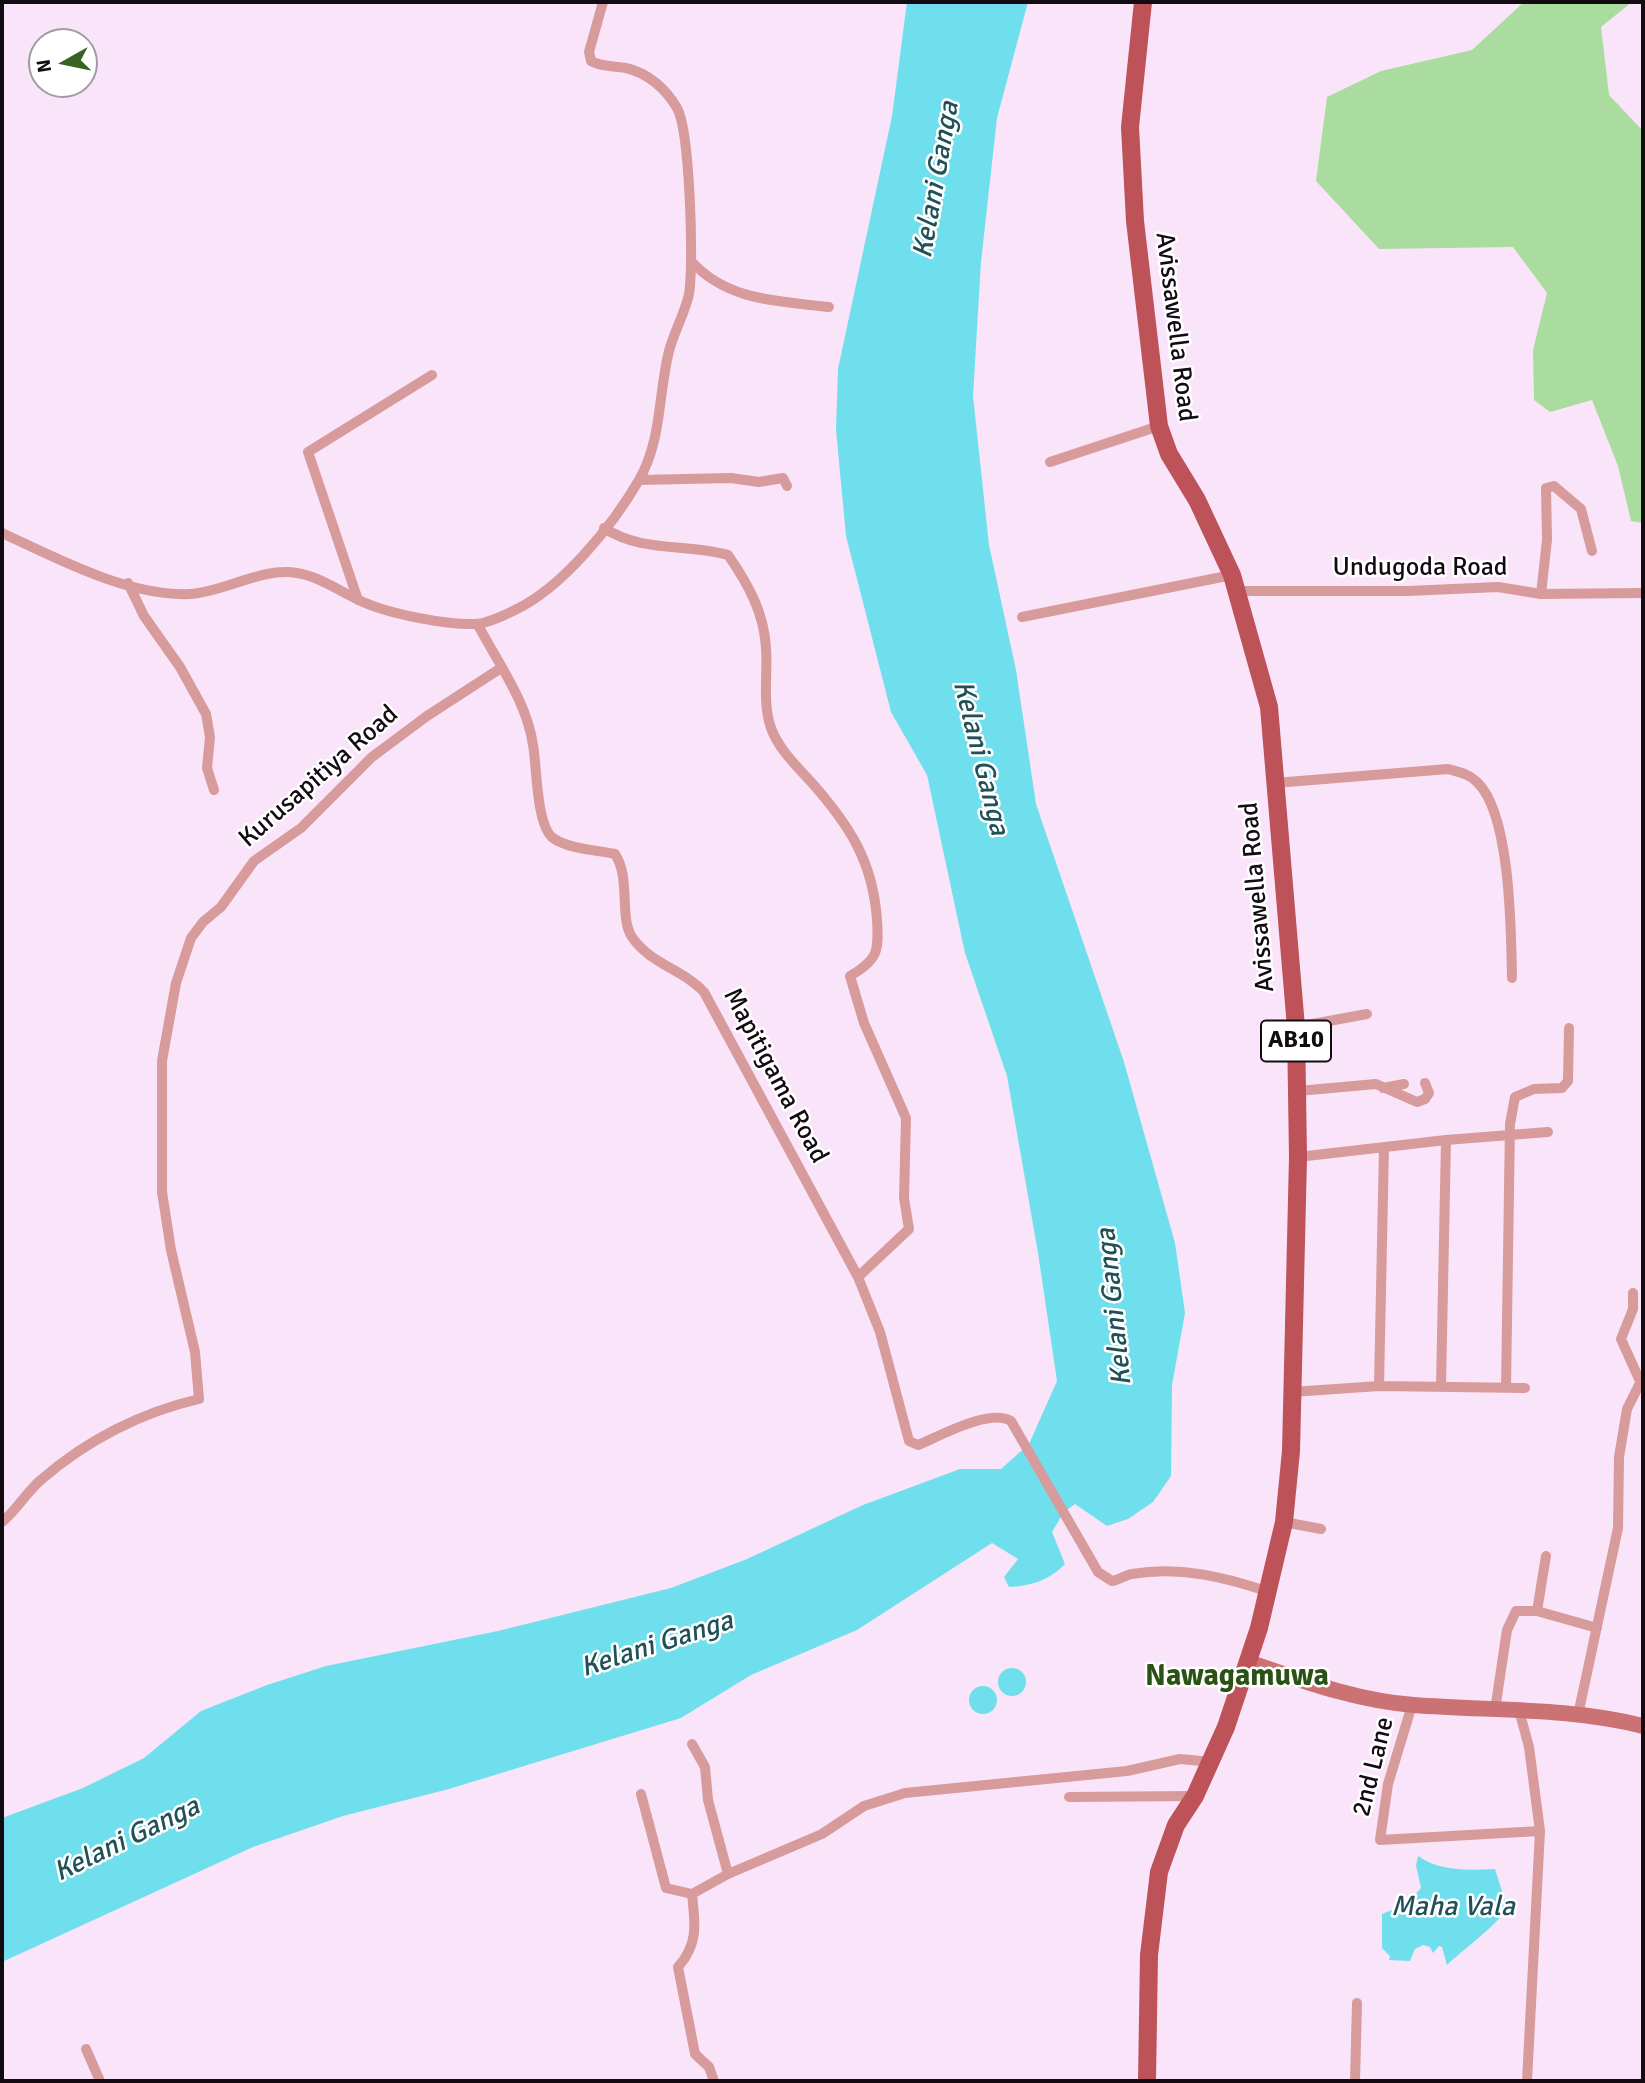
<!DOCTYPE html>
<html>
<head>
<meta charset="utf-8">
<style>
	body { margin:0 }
	#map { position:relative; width:1645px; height:2083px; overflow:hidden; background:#f9e4f9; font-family:Signika,sans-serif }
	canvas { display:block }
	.frame { position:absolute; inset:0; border:4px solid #120b12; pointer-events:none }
	.north { position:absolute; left:28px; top:28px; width:70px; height:70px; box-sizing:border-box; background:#fff; border:2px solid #a09da0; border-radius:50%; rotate:261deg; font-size:19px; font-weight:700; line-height:28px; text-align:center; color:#120b12 }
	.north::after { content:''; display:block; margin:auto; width:24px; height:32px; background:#386421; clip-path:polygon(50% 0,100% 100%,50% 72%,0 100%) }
</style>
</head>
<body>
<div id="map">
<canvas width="1645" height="2083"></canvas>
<div class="frame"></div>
<div class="north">N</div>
</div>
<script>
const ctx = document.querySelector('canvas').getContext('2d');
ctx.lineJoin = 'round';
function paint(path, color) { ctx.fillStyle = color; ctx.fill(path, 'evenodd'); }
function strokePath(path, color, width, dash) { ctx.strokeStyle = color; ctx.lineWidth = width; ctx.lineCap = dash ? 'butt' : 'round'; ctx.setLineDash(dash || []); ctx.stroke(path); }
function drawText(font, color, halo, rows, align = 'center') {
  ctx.font = font + ' Signika,sans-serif'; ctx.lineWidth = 5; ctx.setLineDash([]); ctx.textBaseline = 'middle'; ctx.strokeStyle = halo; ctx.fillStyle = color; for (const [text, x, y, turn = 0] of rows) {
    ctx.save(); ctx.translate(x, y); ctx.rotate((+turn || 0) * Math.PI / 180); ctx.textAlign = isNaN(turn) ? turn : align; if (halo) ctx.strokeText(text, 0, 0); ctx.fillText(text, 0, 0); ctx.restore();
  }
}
paint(new Path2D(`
	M1524,2h108l-31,25 8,68 34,36v392l-12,-2 -13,-55 -26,-66 -42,12 -16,-12 -1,-50 14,-57 -34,-46 -134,2 -63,-68 11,-84 54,-26 91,-21z`), '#abdc9f');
paint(new Path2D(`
	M907,2h121l-31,116 -16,144 -8,134 16,149 27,125 20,134 88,258 51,181 10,70 -13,72 -1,91 -18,26 -25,17 -21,7 -32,-22 -11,8 -12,20 13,32c-15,16 -34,22 -56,23l-5,-10 14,-18 -26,-16 -135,87 -106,45 -70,43 -232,71 -106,27 -90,31 -251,115v-144l81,-30 61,-30 57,-47 66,-26 59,-19 172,-35 173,-43 76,-29 116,-54 97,-36h41l28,-25 28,-63 -19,-128 -31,-177 -42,-123 -38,-178 -36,-63 -45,-176 -10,-106 2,-61 54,-253z
	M998 1682a14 14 0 1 1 28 0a14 14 0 1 1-28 0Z
	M969 1700a14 14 0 1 1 28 0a14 14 0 1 1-28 0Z
	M1418,1856c23,16 50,14 77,13l12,38c-3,13 -47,45 -60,58l-5,-18 -3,-1 -6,7 -3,-6 -7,-2 -8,4 -5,12 -21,-1 1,-4 -8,-8v-34l25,-10 14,-16 -5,-22z`), '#70dfed');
strokePath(new Path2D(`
	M691,261c36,40 87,40 138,46
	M1050,462l109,-36
	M639,480l92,-2 28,4 24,-4 4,8
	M604,528c38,25 83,15 124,27 20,29 36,57 38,93 2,27 -4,54 5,80 8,22 26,38 41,55 38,43 61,79 65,137 2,31 1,40 -27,56l14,47 42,95 -2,80 5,31 -51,48
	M2,533c54,25 127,64 188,61 35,-2 71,-27 107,-21 24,4 44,19 66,29 27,12 83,23 112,22 12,0 30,-9 40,-14 47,-22 98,-85 124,-130 23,-40 19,-85 30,-129 5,-19 16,-38 20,-57 5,-29 1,-163 -12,-186 -11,-19 -29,-35 -51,-40 -12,-2 -24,-1 -35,-7l-2,-9 14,-50
	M128,583l16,33 36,51 26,47 4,23 -3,31 7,22
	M1238,591h170l90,-4 43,7 102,-1
	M1541,594l6,-54 -1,-52 8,-2 27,23 11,42
	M358,600l-50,-148 124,-77
	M1022,617l210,-42
	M478,625c20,38 49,77 55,120 4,21 3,80 20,93 15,11 44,12 62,16 16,24 4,64 17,83 18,27 51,32 72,55l154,285 22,55 29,109 9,4c22,-9 72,-37 93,-24l87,151 14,9c7,-1 13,-6 20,-7 48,-8 93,3 137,18
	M1275,783l173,-14c11,3 21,5 29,13 34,32 34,151 35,196
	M1296,1027l71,-13
	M1383,1088l21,-4
	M1298,1091l78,-7 41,18 8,-3 4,-6 -4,-10
	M1298,1157l148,-17 102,-8
	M1633,1293v16l-12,30 18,40
	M1379,1386l5,-239
	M1441,1386l5,-246
	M1506,1387l4,-263 5,-27 19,-8 28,-1 6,-7 1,-53
	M1292,1392l87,-6 146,2
	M2,1522c16,-13 25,-31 40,-43 45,-39 100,-67 157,-80l-4,-47 -24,-102 -9,-58v-131l14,-78 15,-45 12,-16 18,-15 33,-46 47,-33 71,-71 55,-41 74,-48
	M1284,1522l37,7
	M1537,1611l9,-55
	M1412,1705l-24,79 -8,56 160,-9
	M1495,1710l12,-80 9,-19h21l60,17
	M1519,1710l10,37 11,84 -13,250
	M1578,1715l40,-187 1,-71 8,-48 16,-32
	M692,1744l13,23 3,33 20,74
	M641,1794l25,94 26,6
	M1069,1797l126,-1
	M86,2049l14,32
	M714,2081l-5,-14 -14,-13 -17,-87c21,-24 17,-43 14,-73l36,-20 94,-40 42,-28 41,-13 222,-22 53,-12 32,3
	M1355,2081l2,-78`), '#d89b9b', 10);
strokePath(new Path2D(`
	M1248,1662c53,18 109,39 166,43 76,6 154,2 229,21`), '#ca7274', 16);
strokePath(new Path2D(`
	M1143,2l-13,125 5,94 24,205 10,28 28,46 35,75 37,132 27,320 2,130 -7,294 -7,71 -25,106 -33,99 -31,69 -19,29 -17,47 -10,83 -2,126`), '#bd5258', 18);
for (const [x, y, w] of [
	[1296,1041,70]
]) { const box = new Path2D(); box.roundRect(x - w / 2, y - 20.5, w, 41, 5); ctx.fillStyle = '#fff'; ctx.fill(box); strokePath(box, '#120b12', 2); }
drawText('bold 24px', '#120b12', null, [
	["AB10",1296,1041]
]);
drawText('26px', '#120b12', '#fff', [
	["Avissawella Road",1175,327,83],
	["Undugoda Road",1420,568],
	["Kurusapitiya Road",319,777,-41],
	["Avissawella Road",1258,897,-95],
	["Mapitigama Road",775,1076,62],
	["2nd Lane",1374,1767,-76]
]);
drawText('italic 28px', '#205157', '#fff', [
	["Kelani Ganga",937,180,-80],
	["Kelani Ganga",980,758,76],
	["Kelani Ganga",1115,1307,-96],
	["Kelani Ganga",657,1645,-18],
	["Kelani Ganga",127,1840,-26],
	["Maha Vala",1453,1908]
]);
drawText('bold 30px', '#2b5215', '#fff', [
	["Nawagamuwa",1237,1677]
]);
</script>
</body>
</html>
